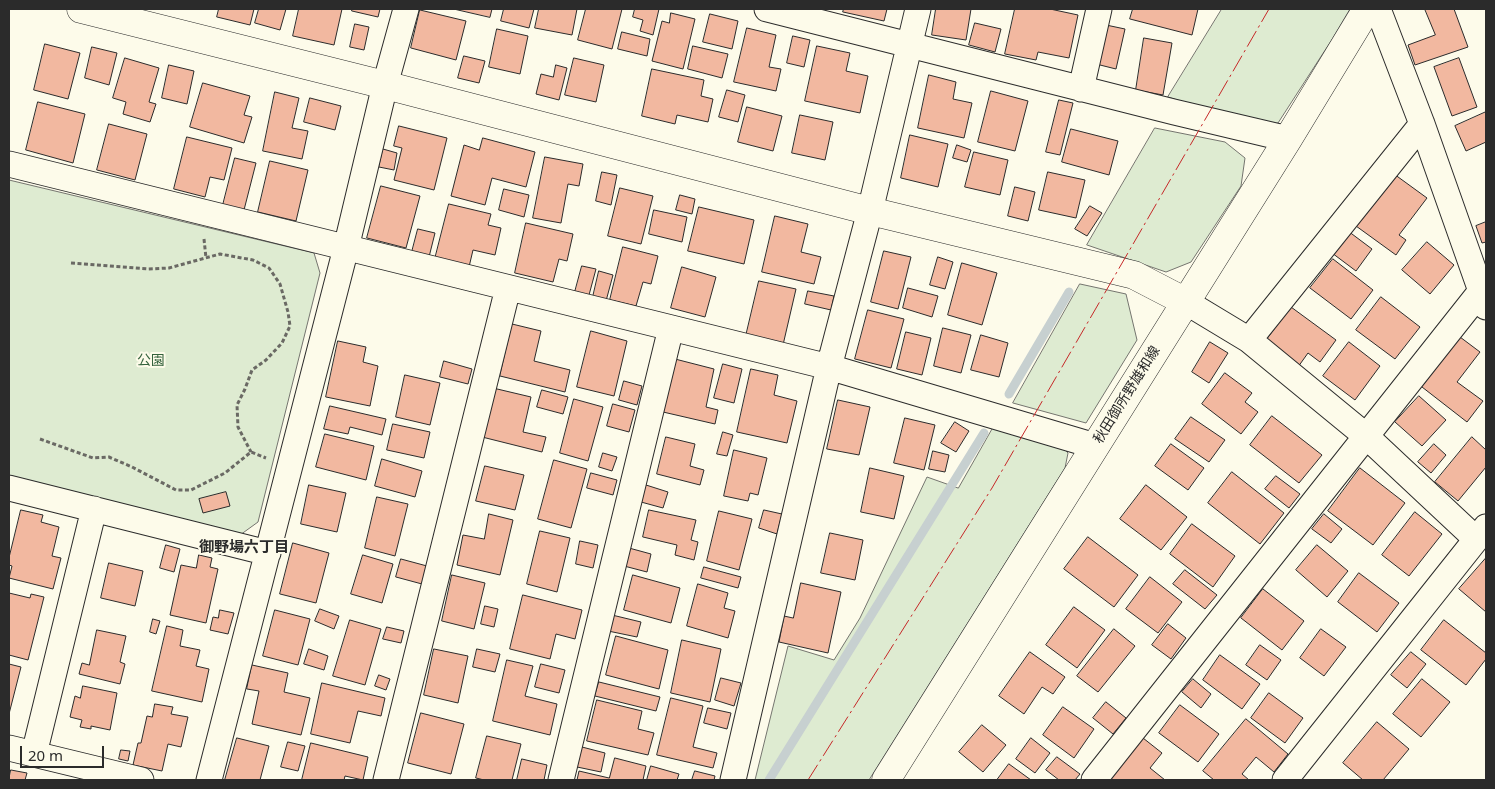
<!DOCTYPE html>
<html>
<head>
<meta charset="utf-8">
<style>
	body { margin:0 }
	#map { position:relative; width:1495px; height:789px; overflow:hidden; background:#fdfbea; font-family:"Noto Sans",sans-serif }
	canvas { display:block }
	.frame { position:absolute; inset:0; border:10px solid #2b2b2b; pointer-events:none }
	.scale { position:absolute; left:20px; top:746px; width:84px; height:22px; box-sizing:border-box; border:2px solid #2b2b2b; border-top:0; padding-left:6px; font-size:15px; line-height:18px; white-space:nowrap; color:#2b2b2b; -webkit-text-stroke:4px #fdfbea; paint-order:stroke }
</style>
</head>
<body>
<div id="map">
<canvas width="1495" height="789"></canvas>
<div class="frame"></div>
<div class="scale">20 m</div>
</div>
<script>
const ctx = document.querySelector('canvas').getContext('2d');
ctx.lineJoin = 'round';
function paint(path, color) { ctx.fillStyle = color; ctx.fill(path, 'evenodd'); }
function strokePath(path, color, width, dash) { ctx.strokeStyle = color; ctx.lineWidth = width; ctx.lineCap = dash ? 'butt' : 'round'; ctx.setLineDash(dash || []); ctx.stroke(path); }
function drawText(font, color, halo, rows, align = 'center') {
  ctx.font = font + ' "Noto Sans","Noto Sans JP",sans-serif'; ctx.lineWidth = 4; ctx.setLineDash([]); ctx.textBaseline = 'middle'; ctx.strokeStyle = halo; ctx.fillStyle = color; for (const [text, x, y, turn = 0] of rows) {
    ctx.save(); ctx.translate(x, y); ctx.rotate((+turn || 0) * Math.PI / 180); ctx.textAlign = isNaN(turn) ? turn : align; if (halo) ctx.strokeText(text, 0, 0); ctx.fillText(text, 0, 0); ctx.restore();
  }
}
const green = new Path2D(`
	M1222,9h128l-19,32 -53,82 -17,4 -93,-30z
	M1155,128l70,14 20,16 -4,28 -50,76 -25,10 -79,-27z
	M9,180l305,73 6,20 -62,249 -18,13 -231,-57z
	M1080,284l46,10 11,46 -51,83 -73,-20z
	M993,428l66,16 9,9 -3,15 -196,312h-114l33,-134 46,14 26,-42 67,-141 31,11z`);
paint(green, '#deebd1');
strokePath(green, '#74746e', 1);
strokePath(new Path2D(`
	M1009,394l60,-102
	M769,780l215,-347`), '#c7d0d0', 9);
const building = new Path2D(`
	M219,9h35l-4,16 -33,-8z
	M259,9h27l-6,21 -25,-7z
	M299,9h43l-8,36 -41,-9z
	M352,9h28l-2,8 -26,-6z
	M454,9h38l-2,8z
	M504,9h30l-5,19 -28,-7z
	M539,9h38l-5,26 -37,-7z
	M586,9h36l-10,40 -34,-9z
	M635,9h24l-6,26 -13,-4 3,-11 -10,-3z
	M844,9h43l-3,12 -41,-9z
	M936,9h35l-5,31 -34,-5z
	M1015,9h35l28,6 -9,43 -31,-6 -2,8 -31,-6z
	M1133,9h65l-6,26 -62,-16z
	M1425,9h29l14,38 -53,18 -7,-20 27,-10z
	M420,10l46,11 -10,39 -45,-12z
	M671,13l24,6 -12,50 -31,-8 10,-40 7,2z
	M710,14l28,7 -6,28 -29,-7z
	M975,23l26,6 -6,23 -26,-7z
	M355,24l14,3 -5,23 -14,-3z
	M1106,25l19,4 -9,40 -20,-5z
	M747,28l29,7 -7,32 12,2 -5,22 -42,-9z
	M497,29l31,7 -8,38 -31,-7z
	M622,32l28,7 -3,17 -29,-7z
	M793,36l17,4 -6,27 -17,-4z
	M1144,38l28,5 -9,52 -27,-5z
	M45,44l35,9 -12,46 -34,-9z
	M693,46l35,8 -6,24 -34,-9z
	M817,46l33,7 -4,18 22,5 -8,37 -55,-12z
	M92,47l25,6 -8,32 -24,-7z
	M464,56l21,5 -6,22 -21,-5z
	M125,58l34,10 -10,34 7,2 -6,18 -27,-8 3,-12 -13,-4z
	M574,58l30,7 -8,37 -31,-7z
	M1459,58l18,49 -25,9 -18,-49z
	M169,65l25,6 -7,33 -25,-6z
	M556,65l11,3 -8,32 -23,-6 5,-20 12,3z
	M652,69l52,11 -3,16 12,3 -5,23 -31,-7 -2,9 -33,-8z
	M929,75l27,7 -3,17 19,4 -8,35 -46,-10z
	M203,83l47,13 -6,19 8,2 -8,26 -54,-16z
	M727,90l18,5 -7,27 -19,-5z
	M991,91l37,10 -13,50 -37,-9z
	M275,92l24,6 -7,30 16,3 -6,28 -39,-8z
	M310,98l31,8 -6,24 -31,-8z
	M1059,100l14,3 -13,52 -14,-3z
	M38,102l47,12 -12,49 -47,-13z
	M747,107l35,9 -9,35 -35,-9z
	M1486,112v30l-20,9 -11,-25z
	M800,115l33,7 -8,38 -33,-7z
	M109,124l38,10 -12,46 -38,-10z
	M399,126l48,12 -13,52 -40,-10 8,-32 -8,-2z
	M1071,129l47,12 -9,34 -47,-13z
	M910,135l38,9 -10,43 -37,-9z
	M187,137l45,11 -8,32 -14,-3 -5,20 -31,-8z
	M483,138l52,14 -9,35 -34,-9 -7,27 -34,-9 13,-51 15,5z
	M957,145l14,5 -4,12 -14,-4z
	M383,149l14,4 -3,17 -15,-3z
	M974,152l34,8 -8,35 -35,-8z
	M545,157l38,7 -4,22 -11,-2 -7,39 -28,-5z
	M235,158l21,5 -12,47 -21,-5z
	M270,161l38,9 -12,51 -38,-9z
	M602,172l15,3 -6,30 -15,-4z
	M1048,172l37,8 -9,38 -37,-8z
	M1394,174l33,24 -28,37 7,5 -10,15 -40,-29z
	M381,186l39,10 -14,52 -39,-10z
	M1015,187l20,5 -7,29 -20,-5z
	M620,188l33,8 -12,48 -33,-8z
	M504,189l25,6 -5,22 -25,-7z
	M680,195l15,4 -3,15 -16,-4z
	M449,204l42,10 -3,11 13,3 -6,27 -22,-5 -4,17 -34,-8z
	M1090,206l12,7 -15,23 -12,-7z
	M699,207l55,13 -10,44 -56,-13z
	M654,210l33,7 -5,25 -33,-8z
	M775,216l33,8 -7,28 20,5 -7,27 -52,-12z
	M1486,222v20l-4,1 -6,-17z
	M526,223l47,11 -6,27 -8,-2 -6,23 -38,-9z
	M418,229l17,4 -6,24 -17,-5z
	M1348,231l24,18 -16,22 -24,-18z
	M1427,242l27,23 -24,29 -28,-24z
	M623,247l35,9 -7,28 -8,-2 -7,24 -26,-6z
	M884,251l27,6 -13,52 -27,-7z
	M938,257l15,5 -8,27 -15,-4z
	M1333,259l40,31 -22,29 -41,-31z
	M962,263l35,10 -15,52 -34,-10z
	M582,266l14,3 -7,26 -14,-3z
	M682,267l34,10 -11,40 -34,-9z
	M599,271l14,4 -7,26 -13,-4z
	M759,281l37,8 -13,56 -37,-9z
	M908,288l30,8 -6,21 -29,-9z
	M808,291l26,5 -3,14 -26,-6z
	M1381,297l39,30 -25,32 -39,-29z
	M1291,307l45,33 -16,22 -12,-9 -10,14 -33,-25z
	M868,310l36,9 -13,49 -36,-9z
	M512,324l29,7 -7,30 36,9 -5,22 -65,-16z
	M943,328l28,7 -10,38 -27,-7z
	M591,331l36,10 -13,55 -37,-9z
	M906,332l25,6 -9,37 -25,-6z
	M981,335l27,8 -9,34 -28,-7z
	M1460,337l20,15 -23,30 26,19 -16,21 -45,-35z
	M338,341l28,6 -3,15 15,4 -8,40 -44,-9z
	M1210,342l18,11 -19,30 -17,-11z
	M1349,342l31,24 -25,34 -32,-24z
	M675,359l39,10 -8,38 12,3 -3,14 -52,-12z
	M444,361l28,8 -4,15 -28,-7z
	M723,364l19,5 -8,34 -20,-5z
	M751,369l27,6 -4,20 23,6 -10,42 -50,-11z
	M1225,373l27,20 -7,9 13,10 -17,22 -39,-30z
	M405,375l35,8 -10,42 -34,-8z
	M624,381l18,5 -5,19 -18,-5z
	M493,388l38,9 -8,35 23,5 -4,15 -60,-15z
	M542,390l26,7 -5,17 -26,-7z
	M1419,396l27,24 -24,26 -27,-24z
	M574,399l29,8 -15,54 -28,-8z
	M838,400l32,7 -11,48 -32,-6z
	M613,404l22,6 -6,22 -22,-6z
	M330,406l56,13 -4,16 -32,-8 -2,7 -24,-5z
	M1272,416l50,39 -23,28 -49,-38z
	M1191,417l34,23 -16,22 -34,-23z
	M905,418l30,7 -11,45 -30,-7z
	M955,422l14,9 -13,21 -15,-9z
	M393,424l37,8 -6,26 -37,-8z
	M723,432l10,3 -6,21 -10,-2z
	M325,434l49,12 -8,34 -50,-13z
	M666,437l29,7 -5,22 14,4 -4,15 -43,-11z
	M1472,437l14,13v17l-28,34 -23,-19z
	M1171,444l33,24 -16,22 -33,-24z
	M1434,444l12,11 -15,18 -13,-11z
	M734,450l33,8 -9,37 -8,-2 -2,8 -24,-5z
	M933,451l16,4 -4,17 -16,-3z
	M603,453l14,4 -5,14 -13,-4z
	M382,459l40,12 -7,26 -40,-11z
	M554,460l33,9 -16,59 -33,-9z
	M485,466l39,9 -9,35 -39,-9z
	M870,468l34,8 -10,43 -33,-7z
	M1360,468l45,35 -32,42 -45,-34z
	M1232,472l52,41 -24,31 -52,-41z
	M591,473l26,7 -4,15 -26,-7z
	M1276,476l24,18 -11,14 -24,-19z
	M309,485l37,8 -9,39 -36,-8z
	M646,485l22,7 -5,16 -22,-6z
	M1146,485l41,32 -26,33 -41,-31z
	M226,492l4,14 -27,7 -4,-14z
	M377,497l31,7 -13,52 -30,-8z
	M21,510l22,5 -2,7 18,5 -7,29 9,2 -8,31 -44,-11 3,-12 -3,-1v-7z
	M649,510l47,10 -5,20 7,2 -4,18 -19,-5 2,-10 -34,-8z
	M764,510l18,4 -5,20 -18,-6z
	M719,511l33,8 -13,51 -32,-9z
	M1415,512l27,22 -33,42 -27,-21z
	M489,514l24,6 -13,55 -43,-10 6,-30 21,4z
	M1324,514l18,15 -11,14 -19,-14z
	M1192,524l43,32 -22,31 -43,-33z
	M540,531l30,7 -13,54 -30,-8z
	M830,533l33,7 -8,40 -34,-7z
	M1088,537l50,38 -24,32 -50,-38z
	M580,541l18,4 -5,23 -17,-4z
	M293,543l36,10 -13,50 -36,-9z
	M166,545l14,4 -6,23 -14,-4z
	M1317,545l31,26 -21,26 -31,-27z
	M629,548l22,6 -4,18 -23,-6z
	M199,555l13,3 -2,9 8,2 -12,54 -36,-8 11,-50 15,3z
	M363,555l30,9 -11,39 -31,-9z
	M1486,558v54l-27,-23z
	M401,559l26,7 -5,18 -26,-7z
	M109,563l34,8 -8,35 -34,-8z
	M704,567l37,10 -3,11 -37,-10z
	M1185,570l32,25 -12,14 -32,-25z
	M1359,573l40,30 -22,29 -39,-30z
	M452,575l33,8 -11,46 -32,-8z
	M633,575l47,13 -9,35 -47,-13z
	M1150,577l32,25 -24,31 -32,-24z
	M801,583l40,9 -13,61 -49,-11 5,-26 9,2z
	M698,584l30,9 -4,15 11,3 -7,27 -41,-12z
	M1263,589l41,32 -22,29 -41,-32z
	M9,593l21,5 1,-4 13,3 -16,63 -19,-5z
	M523,595l59,15 -7,29 -19,-5 -6,25 -40,-10z
	M485,606l13,3 -4,18 -13,-3z
	M1074,607l31,23 -28,38 -31,-23z
	M320,609l19,7 -5,13 -19,-8z
	M220,610l14,3 -6,21 -18,-4 3,-13 5,1z
	M275,610l35,9 -12,46 -35,-9z
	M612,615l29,7 -4,15 -29,-6z
	M153,619l7,2 -4,13 -6,-2z
	M350,620l31,9 -16,56 -32,-9z
	M1444,620l42,33v6l-20,26 -45,-35z
	M1168,624l18,14 -15,21 -19,-14z
	M167,626l16,4 -3,16 20,4 -4,16 13,3 -7,33 -50,-11z
	M387,627l17,4 -3,12 -18,-4z
	M1114,629l21,17 -37,46 -21,-16z
	M1321,629l25,18 -22,29 -24,-18z
	M97,630l29,6 -6,26 5,2 -5,20 -41,-10 3,-11 7,2z
	M616,636l52,14 -9,39 -53,-14z
	M682,640l39,9 -11,53 -39,-9z
	M1260,645l21,15 -14,20 -21,-15z
	M309,649l19,7 -4,14 -20,-6z
	M434,649l34,7 -10,47 -34,-8z
	M477,649l23,5 -5,18 -22,-5z
	M1030,652l35,25 -12,17 -11,-7 -18,27 -25,-18z
	M1411,652l15,12 -19,24 -16,-13z
	M1220,655l40,29 -18,25 -39,-29z
	M507,660l26,6 -8,30 32,8 -7,31 -57,-14z
	M9,664l12,3 -12,47z
	M541,664l24,6 -6,23 -24,-6z
	M252,665l36,8 -4,19 26,6 -9,37 -49,-11 7,-33 -12,-2z
	M379,675l11,4 -4,11 -11,-4z
	M721,678l20,5 -7,23 -19,-6z
	M1193,679l18,15 -10,14 -19,-16z
	M1422,679l28,23 -29,35 -28,-23z
	M599,682l61,15 -4,14 -61,-15z
	M322,683l63,15 -4,18 -23,-5 -8,32 -39,-9z
	M83,686l34,7 -7,37 -19,-4v3l-11,-2 2,-7 -12,-3 5,-21 5,2z
	M1269,693l34,25 -18,25 -34,-25z
	M671,698l32,8 -10,41 24,6 -4,15 -56,-13z
	M597,700l45,11 -4,18 16,4 -6,22 -61,-14z
	M1106,702l20,16 -13,16 -20,-16z
	M155,704l18,3 -2,7 17,3 -7,30 -13,-3 -6,27 -29,-6 5,-22h3l6,-27 5,1z
	M1180,705l39,29 -21,28 -39,-29z
	M1063,707l31,22 -20,29 -31,-23z
	M708,708l23,5 -4,16 -23,-6z
	M421,713l43,11 -13,50 -43,-11z
	M1246,719l42,35 -14,18 -18,-15 -14,17 7,6h-35l-11,-9z
	M1377,722l32,27 -26,31h-20l-20,-17z
	M982,725l24,20 -23,27 -24,-20z
	M487,736l34,8 -9,36h-28l-8,-2z
	M237,738l32,8 -9,34h-35z
	M1031,738l19,15 -15,20 -19,-14z
	M1143,738l19,15 -12,15 15,12h-55z
	M288,742l17,4 -7,25 -17,-4z
	M311,743l57,14 -5,23 -18,-4 -1,4h-42z
	M582,747l23,6 -4,19 -24,-5z
	M121,750l9,1 -2,10 -9,-2z
	M1057,757l23,17 -5,6h-16l-13,-10z
	M615,758l31,8 -3,14h-66l2,-9 30,7z
	M522,759l25,6 -3,15h-27z
	M1009,764l22,16h-34z
	M651,766l28,8 -2,6h-30z
	M11,770l16,3 -2,7h-16z
	M695,771l20,5 -1,4h-22z`);
paint(building, '#f2b8a0');
strokePath(building, '#2b2b2b', 1);
const minor = new Path2D(`
	M767,9l407,103 114,27
	M1378,9l44,115 59,167 5,16
	M1081,89l18,-80
	M9,164l820,203 266,79
	M1186,302l63,38 117,96 110,103
	M1249,340l173,-216
	M9,488l259,65
	M9,748l132,32
	M34,754l60,-245
	M209,780l137,-532 39,-163 21,-76
	M386,780l122,-492
	M561,780l110,-452
	M733,780l96,-413 41,-156 48,-202
	M1094,780l387,-489
	M1285,780l201,-253`);
const tertiary = new Path2D(`
	M81,9l304,76 485,126 264,64 52,27`);
const primary = new Path2D(`
	M886,780l402,-641 79,-130`);
strokePath(minor, '#2b2b2b', 27);
strokePath(tertiary, '#2b2b2b', 29);
strokePath(primary, '#2b2b2b', 29);
strokePath(new Path2D(`
	M204,239l2,19
	M71,263l77,6 21,-1 51,-14 33,6 16,8 11,16 8,28 2,14 -8,17 -16,17 -14,10 -7,19 -8,16 1,22 13,25
	M40,439l53,19 16,-1 23,10 44,23h15l34,-17 26,-21 15,6`), '#6a6964', 3, [4, 2.5]);
strokePath(minor, '#fdfbea', 25);
strokePath(tertiary, '#fdfbea', 28);
strokePath(primary, '#fdfbea', 28);
strokePath(new Path2D(`
	M808,780l184,-292 277,-479`), '#c62828', 1, [18, 4, 2.5, 4]);
drawText('14px', '#34623c', '#fdfbea', [
	["公園",151,361]
]);
drawText('14px', '#2b2b2b', '#fdfbea', [
	["秋田御所野雄和線",1127,395,-58]
]);
drawText('bold 15px', '#2b2b2b', '#fdfbea', [
	["御野場六丁目",244,548]
]);
</script>
</body>
</html>
